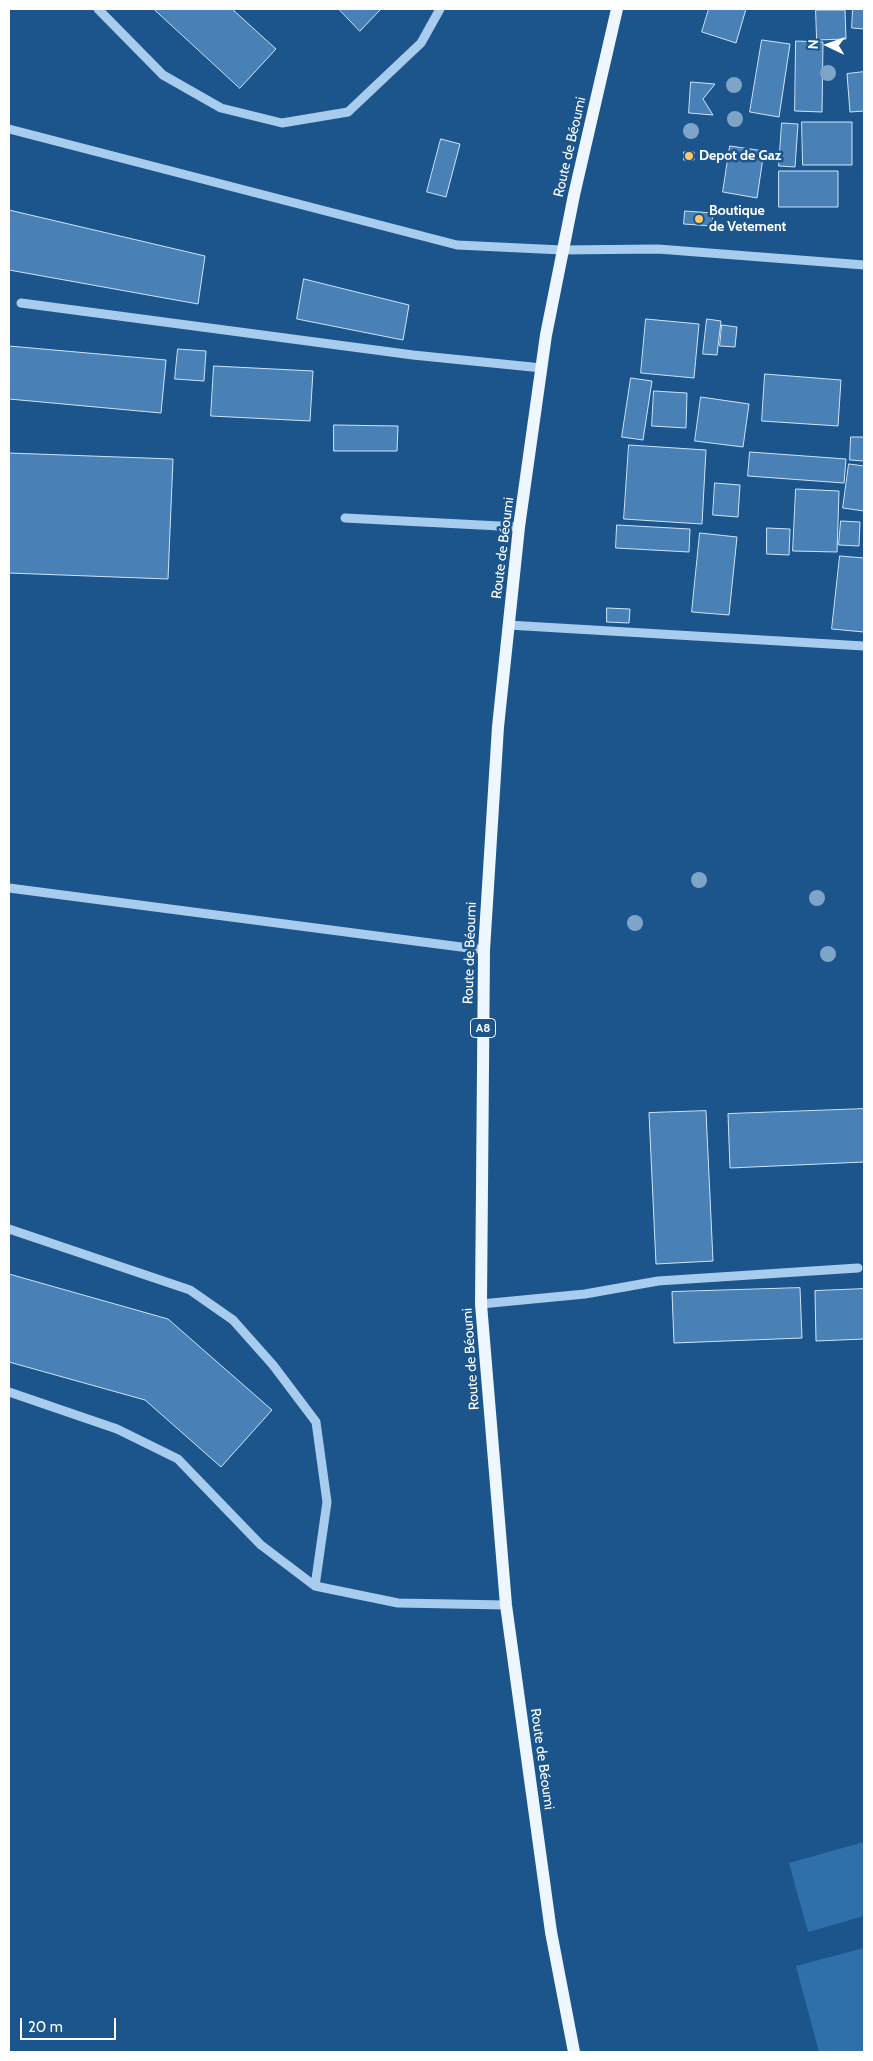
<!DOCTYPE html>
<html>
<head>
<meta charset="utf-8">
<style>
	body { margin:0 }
	#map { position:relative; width:873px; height:2061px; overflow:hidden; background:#1c558c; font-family:Cabin,sans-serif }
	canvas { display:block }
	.frame { position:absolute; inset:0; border:10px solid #fff; pointer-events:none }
	.north { position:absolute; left:803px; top:20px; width:50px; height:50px; -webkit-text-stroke:4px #1c558c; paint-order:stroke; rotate:273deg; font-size:14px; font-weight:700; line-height:20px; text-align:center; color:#fff }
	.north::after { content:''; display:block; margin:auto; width:18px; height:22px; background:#fff; clip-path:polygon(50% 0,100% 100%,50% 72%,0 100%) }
	.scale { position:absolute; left:20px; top:2018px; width:96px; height:22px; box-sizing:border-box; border:2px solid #fff; border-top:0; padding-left:6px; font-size:15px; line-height:18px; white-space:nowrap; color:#fff; -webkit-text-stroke:4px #1c558c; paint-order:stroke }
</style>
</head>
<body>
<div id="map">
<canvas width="873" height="2061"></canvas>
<div class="frame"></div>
<div class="north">N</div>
<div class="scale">20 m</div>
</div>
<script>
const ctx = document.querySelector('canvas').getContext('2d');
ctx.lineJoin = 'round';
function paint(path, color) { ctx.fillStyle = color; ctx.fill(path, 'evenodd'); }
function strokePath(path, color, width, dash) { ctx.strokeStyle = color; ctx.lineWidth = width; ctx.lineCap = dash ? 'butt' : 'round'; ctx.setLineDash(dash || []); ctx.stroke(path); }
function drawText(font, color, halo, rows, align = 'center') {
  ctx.font = font + ' Cabin,sans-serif'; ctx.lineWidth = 5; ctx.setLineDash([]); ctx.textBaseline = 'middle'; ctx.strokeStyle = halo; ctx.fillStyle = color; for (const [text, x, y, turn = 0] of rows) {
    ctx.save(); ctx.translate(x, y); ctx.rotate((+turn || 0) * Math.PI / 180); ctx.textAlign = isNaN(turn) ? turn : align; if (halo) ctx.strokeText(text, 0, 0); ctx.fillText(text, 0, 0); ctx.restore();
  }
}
paint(new Path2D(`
	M864,1842v74l-56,16 -19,-69z
	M864,1948v104h-45l-23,-86z`), '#2f70aa');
const building = new Path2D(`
	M154,9h78l44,40 -36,39z
	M339,9h42l-21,22z
	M709,9h37l-10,34 -34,-11z
	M853,9h11v20l-12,-1z
	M816,10h29l1,29 -29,1z
	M762,40l28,4 -11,73 -29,-5z
	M796,41l27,1 -1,70 -27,-1z
	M864,72v39l-14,1 -3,-38z
	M691,82l24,2 -12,15 10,16 -24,-2z
	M802,122h50v43h-49z
	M782,123l16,1 -3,43 -16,-1z
	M441,139l19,5 -14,53 -19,-5z
	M730,146l34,5 -7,47 -34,-6z
	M684,152h10v8h-10z
	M779,171h59v36h-59z
	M9,210l196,46 -7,48 -189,-34z
	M685,211l28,2 -1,13 -28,-2z
	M304,279l105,26 -6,35 -106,-21z
	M646,319l53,5 -5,54 -53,-5z
	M707,319l14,2 -4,34 -14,-1z
	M722,325l15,2 -2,20 -15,-1z
	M9,346l157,14 -5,53 -152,-14z
	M178,349l28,2 -2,30 -29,-2z
	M214,366l99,5 -3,50 -99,-5z
	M765,374l76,6 -3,46 -76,-5z
	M631,378l21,3 -9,59 -21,-3z
	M654,391l33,2 -1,35 -34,-2z
	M701,397l48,7 -6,43 -48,-6z
	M334,425l64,1 -1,25h-63z
	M851,437h13v24l-14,-1z
	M629,445l77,5 -4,74 -78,-5z
	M750,452l96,7 -2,24 -96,-7z
	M9,453l164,6 -5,120 -159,-6z
	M849,464l15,2v45l-21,-3z
	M715,483l25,2 -2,32 -25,-2z
	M796,489l43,2 -2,61 -44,-1z
	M841,521l19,1 -1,24 -20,-1z
	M617,525l73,4 -1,23 -73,-4z
	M767,528l23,1 -1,26 -22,-1z
	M700,533l37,4 -8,78 -37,-3z
	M840,556l24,2v74l-32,-3z
	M607,608l23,1 -1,14 -22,-1z
	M864,1109v53l-134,6 -2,-54z
	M706,1111l7,150 -57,3 -7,-151z
	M9,1274l159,45 104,91 -51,57 -76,-67 -136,-38z
	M800,1288l2,50 -128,5 -2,-51z
	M864,1289v50l-48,2 -1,-50z`);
paint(building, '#4981b6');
strokePath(building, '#cee5f9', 1);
strokePath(new Path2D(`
	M98,9l65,66 58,33 61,15 66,-11 73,-69 19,-34
	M9,129l448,116 105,5 96,-1 206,16
	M21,303l392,52 129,13
	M345,518l174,9
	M508,625l356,21
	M9,888l475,62
	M9,1229l181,61 43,30 40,45 43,57 11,80 -12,84
	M481,1304l104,-10 73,-13 200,-13
	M9,1392l108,37 61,30 83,86 54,41 83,17 108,2`), '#a8cced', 9);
strokePath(new Path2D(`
	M574,2052l-23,-120 -45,-327 -25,-301 3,-354 14,-223 21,-200 27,-192 28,-140 43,-186`), '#eef6ff', 12);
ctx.fillStyle = '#7ea4c8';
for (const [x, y] of [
	[828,73],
	[734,85],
	[735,119],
	[691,131],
	[699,880],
	[817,898],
	[635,923],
	[828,954]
]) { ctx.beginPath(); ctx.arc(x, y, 8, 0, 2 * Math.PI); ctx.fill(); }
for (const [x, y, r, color] of [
	[689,156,5,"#fdc766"],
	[699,219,5,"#fdc766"]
]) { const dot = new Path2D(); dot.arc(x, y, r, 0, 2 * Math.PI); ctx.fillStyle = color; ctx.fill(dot); strokePath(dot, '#1c558c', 2); }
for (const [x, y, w] of [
	[483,1028,25]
]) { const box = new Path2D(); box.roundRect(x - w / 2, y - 9.5, w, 19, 4); ctx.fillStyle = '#1c558c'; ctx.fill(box); strokePath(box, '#fff', 1); }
drawText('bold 12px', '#fff', null, [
	["A8",483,1028]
]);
drawText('14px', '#fff', '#1c558c', [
	["Route de Béoumi",570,147,-77],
	["Route de Béoumi",503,548,-83],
	["Route de Béoumi",470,953,-88],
	["Route de Béoumi",471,1359,-94],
	["Route de Béoumi",542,1759,82]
]);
drawText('bold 14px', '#fff', '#1c558c', [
	["Depot de Gaz",699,156],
	["Boutique",709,211],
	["de Vetement",709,227]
], 'left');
</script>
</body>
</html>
